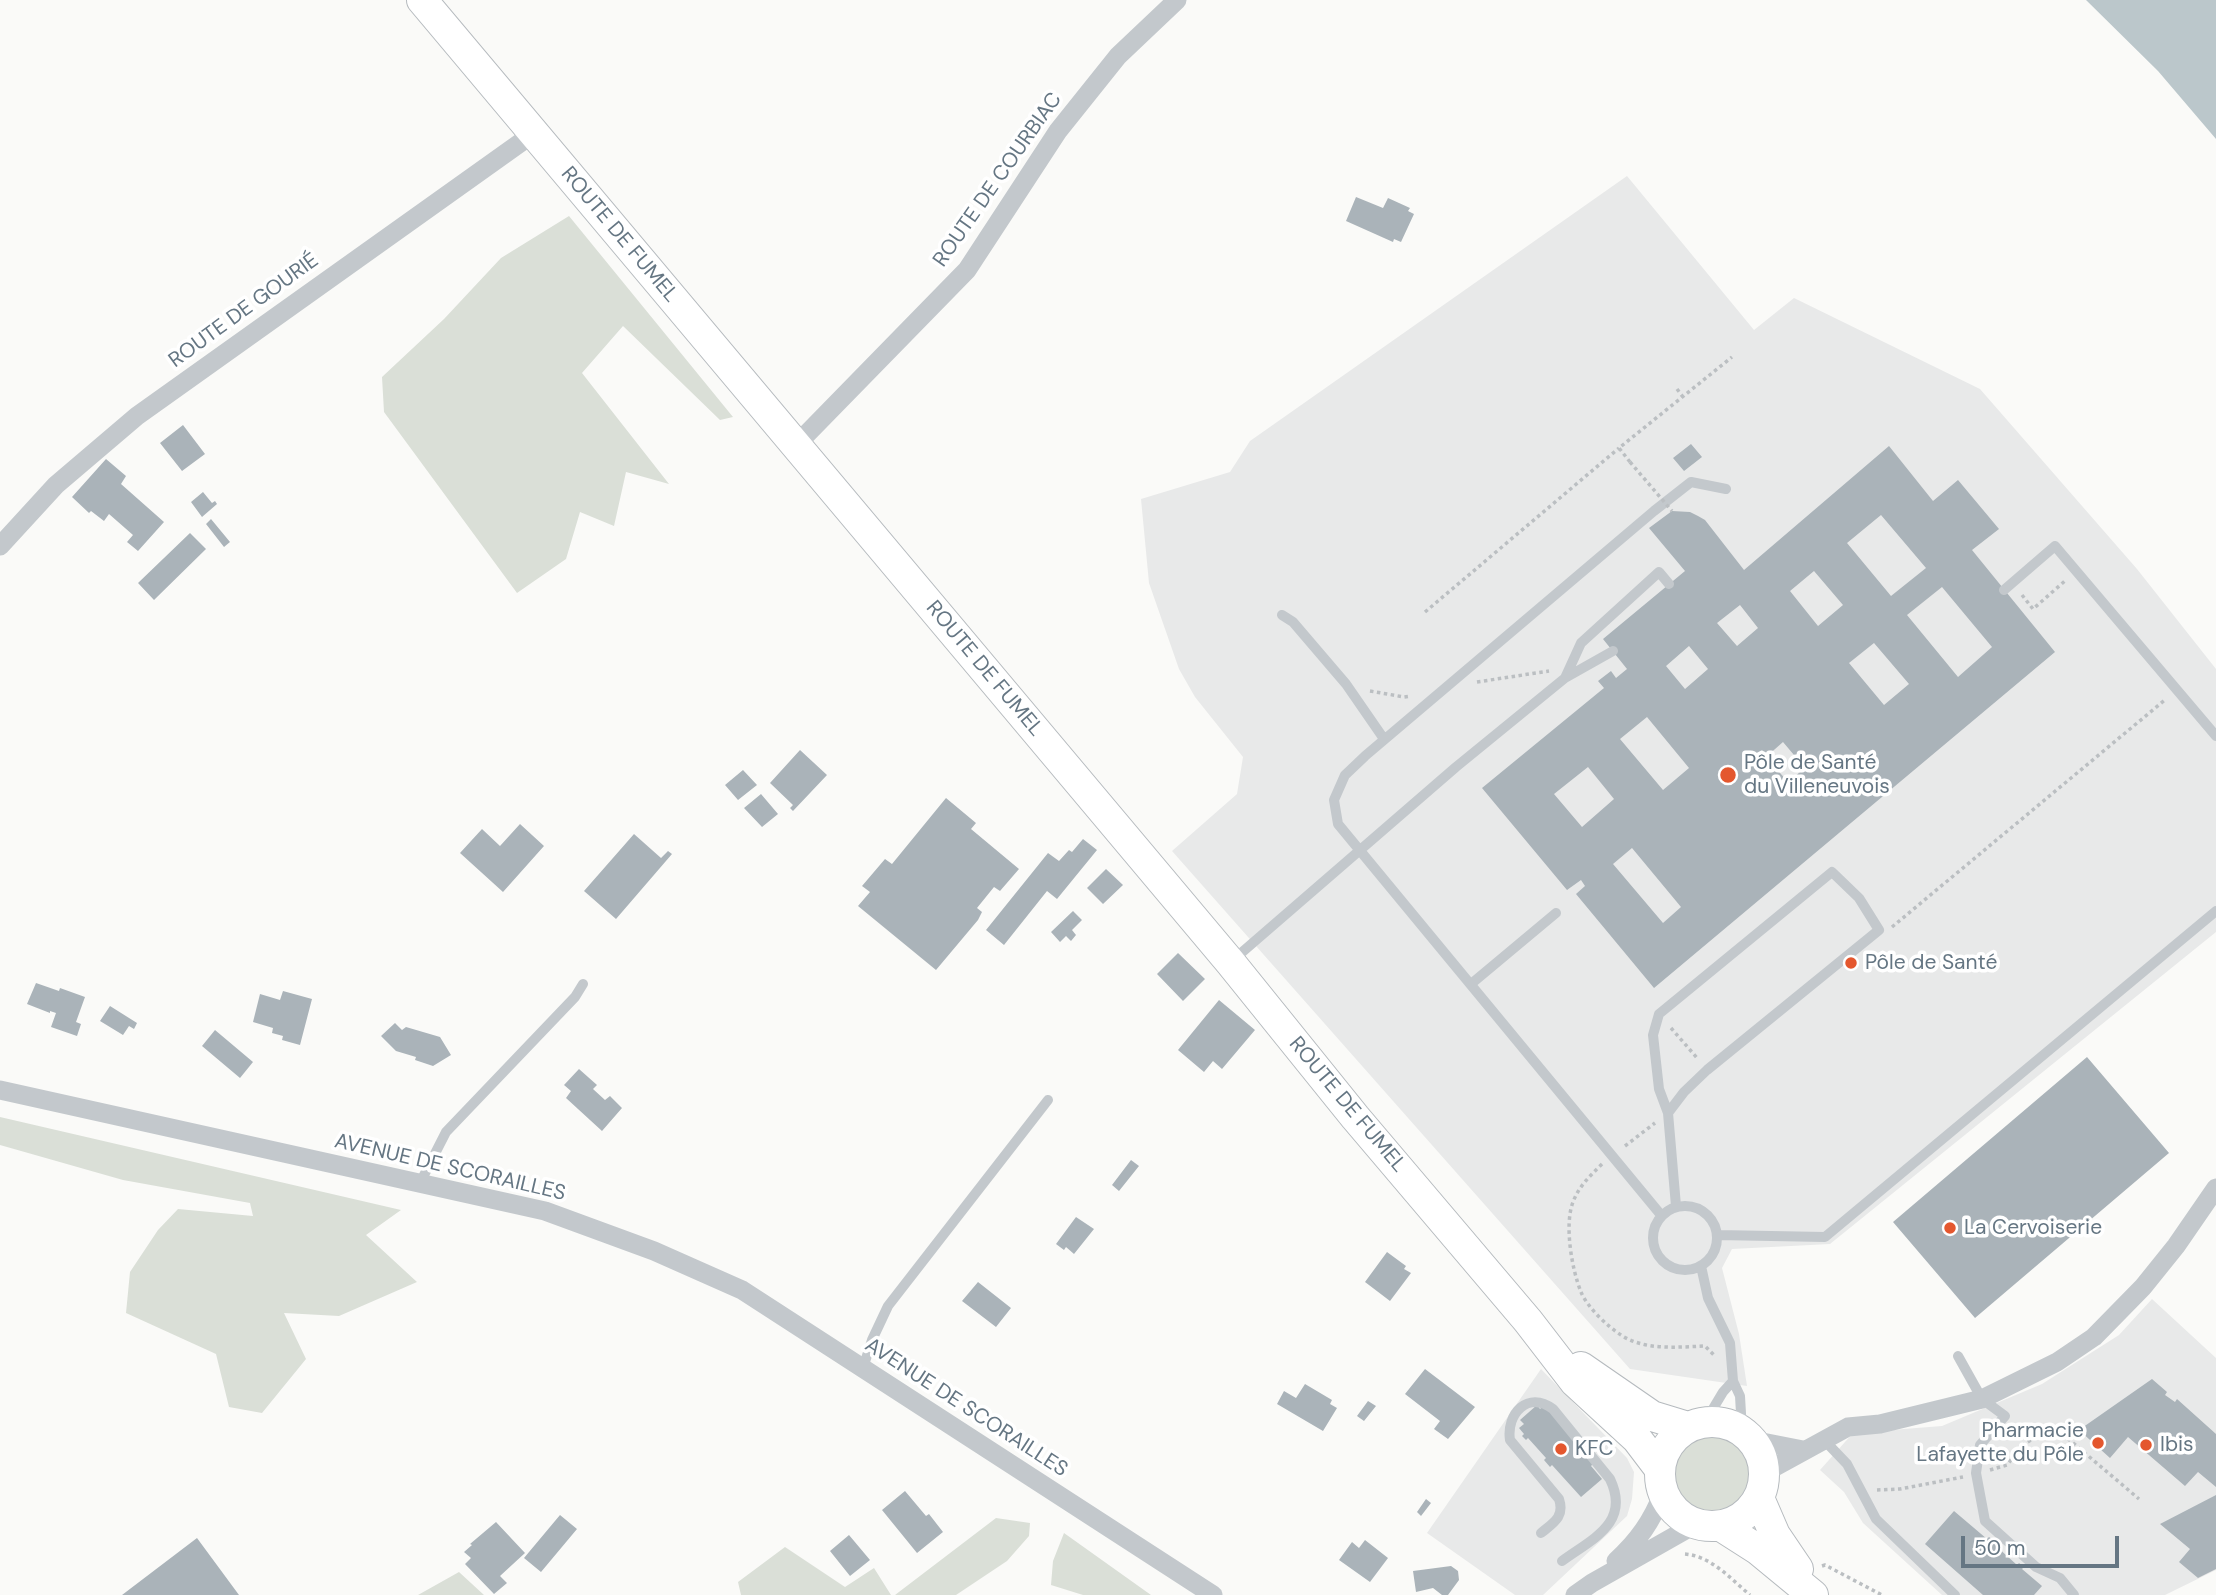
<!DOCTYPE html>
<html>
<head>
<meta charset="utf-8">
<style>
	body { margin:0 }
	#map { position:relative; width:2216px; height:1595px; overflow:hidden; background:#fafaf8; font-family:"DM Sans",sans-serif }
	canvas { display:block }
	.scale { position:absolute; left:1961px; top:1536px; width:158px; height:32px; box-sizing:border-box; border:4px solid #657683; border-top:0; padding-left:9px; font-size:21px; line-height:24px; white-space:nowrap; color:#657683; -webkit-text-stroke:5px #fff; paint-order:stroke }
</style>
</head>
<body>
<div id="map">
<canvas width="2216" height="1595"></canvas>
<div class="scale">50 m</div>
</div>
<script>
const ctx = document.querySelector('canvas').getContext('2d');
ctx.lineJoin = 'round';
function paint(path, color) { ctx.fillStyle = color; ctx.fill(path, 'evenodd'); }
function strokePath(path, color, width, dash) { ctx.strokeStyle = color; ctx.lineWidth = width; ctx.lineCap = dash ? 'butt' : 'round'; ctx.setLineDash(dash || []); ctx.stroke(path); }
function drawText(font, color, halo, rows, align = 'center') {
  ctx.font = font + ' "DM Sans",sans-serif'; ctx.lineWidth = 7; ctx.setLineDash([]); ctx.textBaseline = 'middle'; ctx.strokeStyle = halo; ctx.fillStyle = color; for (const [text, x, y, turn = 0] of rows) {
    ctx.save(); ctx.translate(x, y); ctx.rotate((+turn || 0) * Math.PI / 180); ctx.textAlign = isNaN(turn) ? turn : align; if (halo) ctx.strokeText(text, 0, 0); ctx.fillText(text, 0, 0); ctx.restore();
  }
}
paint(new Path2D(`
	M1627,176l127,154 40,-32 186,91 157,180 79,100v263l-386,312 -98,5 -10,19 17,66 8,52 -117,-17 -458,-518 65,-57 6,-37 -48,-60 -16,-28 -30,-86 -8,-84 89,-27 20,-31z
	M2152,1299l64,59v212l-51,25h-223l-79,-72 -19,-31 -24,-22 33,-37 89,-7 100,-42 77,-49z
	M1541,1369l86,89 7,14 -2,27 -5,17 -84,79h-28l-88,-62z`), '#e8e9e9');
paint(new Path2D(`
	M569,216l164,201 -13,3 -97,-94 -41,47 87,111 -43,-12 -12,54 -34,-14 -14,47 -49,34 -133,-181 -2,-35 62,-58 57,-61z
	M0,1117l401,93 -35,25 51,47 -78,34 -55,-3 22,46 -44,54 -33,-6 -13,-53 -90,-41 4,-41 28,-42 20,-21 75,7 -3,-13 -127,-23 -123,-35z
	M1675 1473a39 39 0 1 1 78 0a39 39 0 1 1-78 0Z
	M996,1518l34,5 -1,13 -22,25 -51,34h-61z
	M1064,1533l87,62h-68l-32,-10 2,-24z
	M785,1547l60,40 29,-19 17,27h-150l-3,-13z
	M459,1572l25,23h-66z`), '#dadfd7');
paint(new Path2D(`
	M2086,0h130v139l-58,-68z`), '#bbc7cb');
paint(new Path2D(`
	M1356,197l27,11 5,-10 22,10 -2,3 6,3 -13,28 -7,-3 -1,3 -47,-21z
	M183,425l22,29 -23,17 -22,-28z
	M1691,444l11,13 -18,14 -11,-13z
	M1889,446l44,55 25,-21 41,49 -27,21 83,102 -401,336 -78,-94 9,-8 -4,-6 -14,10 -85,-102 122,-100 -6,-7 13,-10 5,7 11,-9 -24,-30 82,-68 -36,-43 23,-17 18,1 8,4 7,4 39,50zM1881,515l45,53 -35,28 -44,-53zM1814,571l29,34 -25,21 -28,-35zM1942,587l50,60 -34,30 -51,-62zM1740,605l18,23 -21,18 -20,-23zM1874,643l35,41 -25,21 -35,-42zM1689,646l19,23 -23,20 -19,-23zM1647,717l42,51 -26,22 -43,-51zM1783,742l22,26 -17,14 -22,-25zM1588,767l26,32 -32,28 -28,-33zM1632,848l49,59 -18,16 -50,-59z
	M106,459l20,17 -5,8 43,38 -26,29 -11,-9 6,-7 -24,-21 -5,7 -13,-10 -2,2 -17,-16z
	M203,492l9,11 3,-2 2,3 -15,13 -11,-15z
	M211,519l19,23 -6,5 -18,-23z
	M190,533l16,16 -52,51 -16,-17z
	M800,750l27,25 -34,36 -3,-3 3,-3 -23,-22z
	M743,770l14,15 -19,15 -13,-15z
	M761,794l17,20 -16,13 -18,-19z
	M946,798l30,25 -5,6 48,40 -19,22 -6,-4 -17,21 5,4 -4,8 -42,50 -78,-64 12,-14 -8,-6 23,-27 7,5z
	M520,824l24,22 -41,46 -43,-39 22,-24 18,17z
	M634,834l27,24 7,-7 4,3 -56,65 -32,-28z
	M1083,839l14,11 -40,49 -10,-8 -43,54 -18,-15 62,-77 11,8 10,-11 3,2z
	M1106,869l17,16 -20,19 -16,-16z
	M1073,911l9,9 -10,10 4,5 -5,6 -5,-5 -6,6 -9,-10z
	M1178,953l27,26 -22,22 -26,-27z
	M36,983l23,8 1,-3 25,9 -9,25 5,2 -4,12 -26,-9 5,-14 -6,-2v2l-23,-9z
	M283,991l29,8 -12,46 -18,-5 1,-4 -11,-3 1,-5 -20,-6 7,-28 20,6z
	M1219,1000l36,30 -33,39 -9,-8 -9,11 -26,-22z
	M110,1006l27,17 -3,6 -5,-3 -6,9 -23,-14z
	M395,1023l7,7 4,-3 34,10 11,18 -18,11 -18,-6 1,-3 -20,-6 -15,-15z
	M215,1030l38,32 -13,16 -38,-32z
	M2087,1057l82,96 -194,165 -82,-96z
	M579,1069l18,16 -4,4 12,11 5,-4 12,12 -20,23 -36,-33 5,-7 -7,-6z
	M1131,1160l8,6 -20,25 -7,-6z
	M1076,1217l18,12 -20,25 -8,-7 -2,3 -8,-6z
	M1387,1252l19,14 -2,3 7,4 -21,28 -25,-19z
	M978,1282l33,26 -15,19 -34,-26z
	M1425,1369l50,38 -27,32 -14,-10 6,-8 -35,-27z
	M2152,1379l15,13 -2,3 10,7 2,-3 39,35v53l-18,-15 -13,14 -57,-49 -18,21 -31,-28z
	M1305,1384l27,16 -2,4 7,4 -14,23 -46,-27 7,-13 12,7z
	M1368,1401l8,5 -12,15 -7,-5z
	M1537,1405l3,4 4,-4 51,57 -4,4 11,13 -21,18 -29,-32 -2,2 -6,-7 2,-2 -18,-20 -2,2 -4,-4 2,-2 -5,-6 5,-4 -4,-4z
	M905,1491l21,25 3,-2 14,18 -26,21 -35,-43z
	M2216,1495v74l-18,9 -19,-16 11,-13 -30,-25z
	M1426,1499l5,4 -10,13 -4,-4z
	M1954,1511l33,28 2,-2 9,7 -2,2 21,19 2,-2 5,4 -2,2 20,17 -8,9h-51l-58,-51z
	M560,1515l17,14 -36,43 -17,-14z
	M496,1522l29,31 -25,23 7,7 -13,11 -29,-30 6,-6 -7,-6 8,-7 -2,-1z
	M849,1535l21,25 -20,16 -20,-25z
	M197,1538l42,57h-117z
	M1365,1540l23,18 -18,24 -31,-22 13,-18 7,6z
	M1451,1566l7,5 1,9 -11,15h-6l-9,-7 -17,4 -3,-21z`), '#aab3b9');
const primary = new Path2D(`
	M422,0l808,962 125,155 173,204 47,61 62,57 22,29
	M1581,1367l71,49 36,11
	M1660 1474a52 52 0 1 1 104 0a52 52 0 1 1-104 0Z
	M1759,1498l16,37 23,34
	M1721,1526l36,23 56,46`);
strokePath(primary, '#b5babe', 32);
strokePath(new Path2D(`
	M1677,389l6,8
	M1630,462l-11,-14 113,-91
	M2022,595l11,14 33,-29
	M1425,612l194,-164
	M1477,682l72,-11
	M1370,691l34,6 7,-1
	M1892,927l274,-228
	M1671,1028l27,31
	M1625,1146l30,-23
	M1602,1164c-12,12 -23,22 -29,38 -9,23 -1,68 8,90 6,15 26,34 40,43 24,16 57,12 84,11l10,10
	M1990,1470l17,-5 16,-20 30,-19 86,73
	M1877,1490l23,-1 63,-12
	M1685,1554c26,2 46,25 65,41
	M1822,1566l3,-1 57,30`), '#bbbfc2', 3.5, [3.5, 3.5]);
strokePath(new Path2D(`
	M2004,590l51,-44 161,190
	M1282,615l11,7 53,62 38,55
	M1565,678l16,-35 78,-71 10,12
	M1233,960l223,-193 109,-89 48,-27
	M1471,984l85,-71
	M1668,1113l16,-21 23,-22 172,-140 -20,-32 -27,-26 -173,142 -6,21 6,54 9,24 8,93
	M420,1183l26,-51 129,-135 8,-13
	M1653 1238a32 32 0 1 1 64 0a32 32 0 1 1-64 0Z
	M1661,1215l-323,-391 -4,-24 11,-25 20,-19 289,-245 37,-29 35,7
	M1717,1235l108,2 391,-326
	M1701,1266l7,32 22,45 3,38 7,15 2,35
	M1958,1356l24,43 23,17 -25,29 -4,28 9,48 51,46 24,11 14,17
	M863,1368l9,-28 16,-34 160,-206
	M1705,1422l18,-30 10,-11
	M1825,1441l22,23 29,55 79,76
	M1541,1533c12,-10 24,-16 18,-34l-49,-59c-4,-26 18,-50 43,-31l57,70c21,44 -18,60 -48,82`), '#c3c8cc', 10);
strokePath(new Path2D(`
	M796,445l171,-175 91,-139 60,-75 59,-56
	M0,546l56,-61 81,-69 397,-283
	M0,1090l545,121 109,40 88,39 471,305
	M1752,1440l51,10
	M1764,1473l84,-46 32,-3 102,-25 75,-37 37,-25 49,-50 33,-41 40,-58
	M1616,1561c22,-20 36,-40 47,-68
	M1575,1595l17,-12 104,-59`), '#c3c8cc', 19);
strokePath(primary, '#fff', 30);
strokePath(new Path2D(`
	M1630,462l42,49`), '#bbbfc2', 3.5, [3.5, 3.5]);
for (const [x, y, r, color] of [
	[1728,775,9,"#e4572e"],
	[1851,963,7,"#e4572e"],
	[1950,1228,7,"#e4572e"],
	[2098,1443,7,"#e4572e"],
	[2146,1445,7,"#e4572e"],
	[1561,1449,7,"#e4572e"]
]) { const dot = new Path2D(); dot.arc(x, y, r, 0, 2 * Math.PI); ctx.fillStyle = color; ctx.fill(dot); strokePath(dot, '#fff', 2.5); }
drawText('21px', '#657683', '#fff', [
	["ROUTE DE COURBIAC",998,180,-55],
	["ROUTE DE FUMEL",619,235,50],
	["ROUTE DE GOURIÉ",244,311,-36],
	["ROUTE DE FUMEL",984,669,50],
	["ROUTE DE FUMEL",1347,1105,50],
	["AVENUE DE SCORAILLES",450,1168,13],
	["AVENUE DE SCORAILLES",966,1408,33]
]);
drawText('21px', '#657683', '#fff', [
	["Pôle de Santé",1744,763],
	["du Villeneuvois",1744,787],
	["Pôle de Santé",1865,963],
	["La Cervoiserie",1964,1228],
	["Pharmacie",2084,1431,"right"],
	["Lafayette du Pôle",2084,1455,"right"],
	["Ibis",2160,1445],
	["KFC",1575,1449]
], 'left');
</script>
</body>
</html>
